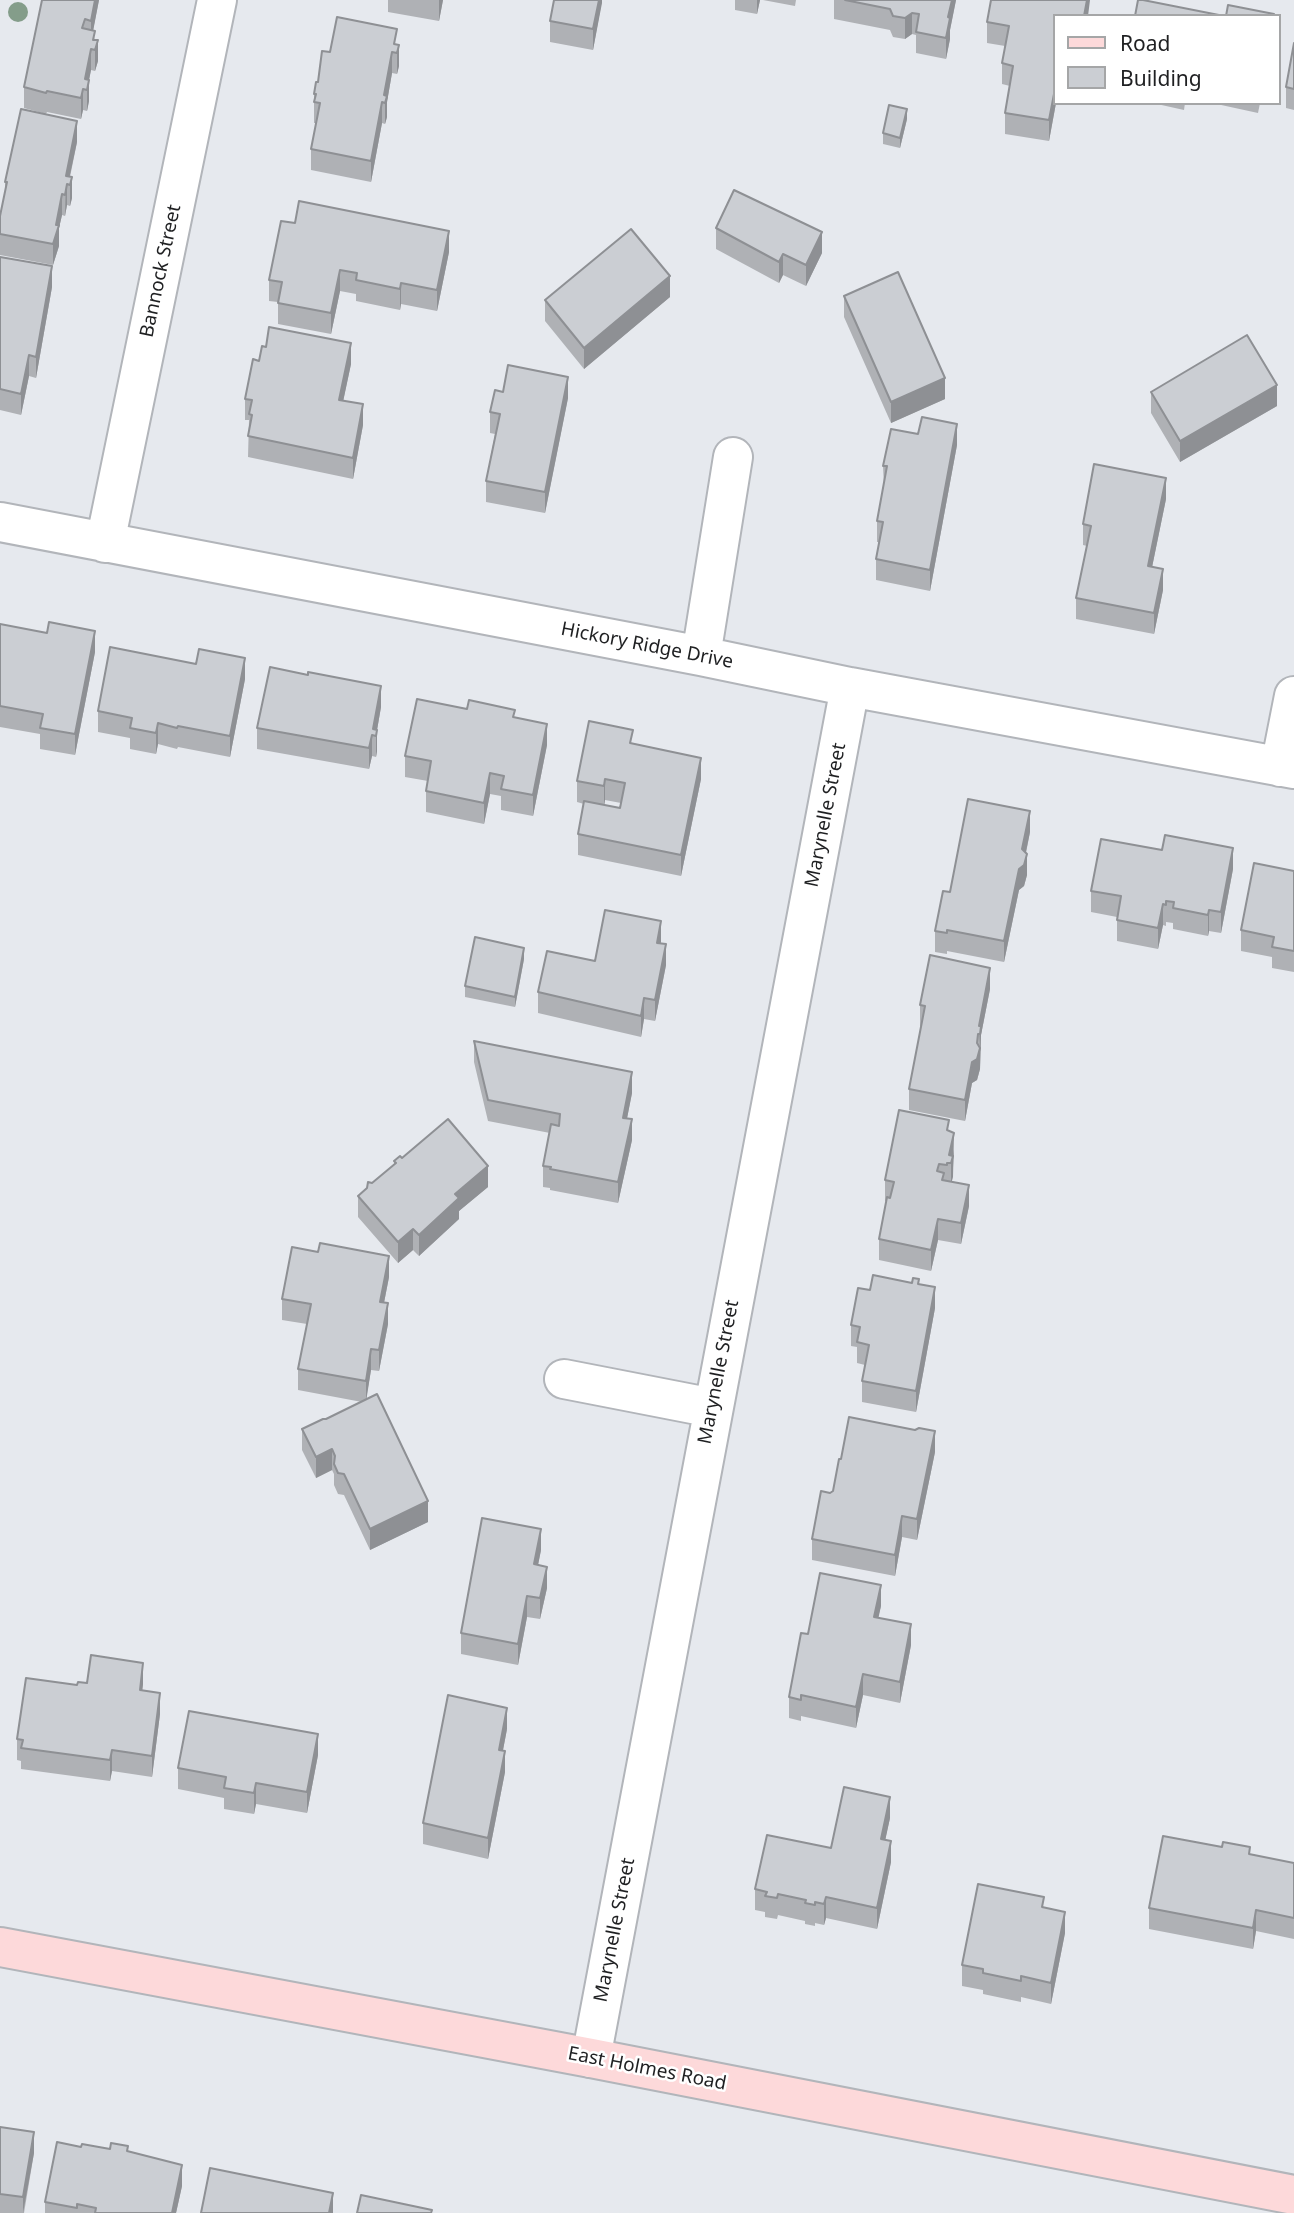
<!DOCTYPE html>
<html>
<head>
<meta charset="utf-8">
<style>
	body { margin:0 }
	#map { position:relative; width:1294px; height:2213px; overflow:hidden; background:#e6e9ee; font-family:"Noto Sans",sans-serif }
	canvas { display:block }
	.legend { position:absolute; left:1053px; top:14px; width:228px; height:91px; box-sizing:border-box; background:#fff; border:2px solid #a5a6a7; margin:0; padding:9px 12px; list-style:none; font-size:21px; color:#1f2022 }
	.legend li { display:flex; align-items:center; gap:14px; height:35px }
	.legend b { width:35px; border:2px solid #a5a6a7 }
</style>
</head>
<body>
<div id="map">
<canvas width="1294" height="2213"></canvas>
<ul class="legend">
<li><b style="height:9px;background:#fdd9da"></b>Road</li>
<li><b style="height:19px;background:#cbced3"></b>Building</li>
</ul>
</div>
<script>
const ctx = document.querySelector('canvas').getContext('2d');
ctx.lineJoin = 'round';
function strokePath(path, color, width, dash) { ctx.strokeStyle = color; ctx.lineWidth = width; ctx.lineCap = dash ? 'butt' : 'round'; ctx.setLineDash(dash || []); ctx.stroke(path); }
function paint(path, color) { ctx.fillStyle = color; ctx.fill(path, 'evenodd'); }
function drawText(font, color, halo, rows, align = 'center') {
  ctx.font = font + ' "Noto Sans",sans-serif'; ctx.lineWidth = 5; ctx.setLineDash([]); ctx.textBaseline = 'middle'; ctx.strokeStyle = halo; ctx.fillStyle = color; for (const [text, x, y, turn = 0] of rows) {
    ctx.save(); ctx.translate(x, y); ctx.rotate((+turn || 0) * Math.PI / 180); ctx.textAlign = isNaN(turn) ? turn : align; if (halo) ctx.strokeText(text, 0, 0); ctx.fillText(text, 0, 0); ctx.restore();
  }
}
const minor = new Path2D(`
	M0,522l701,134 149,31 444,82
	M105,543l112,-543
	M701,656l32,-199
	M1280,767l14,-71
	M564,1379l149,29
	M591,2058l259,-1371`);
const secondary = new Path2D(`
	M0,1947l591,111 703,137`);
strokePath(minor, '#b2b5ba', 42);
strokePath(secondary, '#b2b5ba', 42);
strokePath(minor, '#fff', 38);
strokePath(secondary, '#fdd9da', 38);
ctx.fillStyle = '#849d8a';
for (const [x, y] of [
	[18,12]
]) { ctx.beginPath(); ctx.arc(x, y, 10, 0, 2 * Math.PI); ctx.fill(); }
paint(new Path2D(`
	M42,0h57l-6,30 5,31 -3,10 -4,-1 -2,10v21l-2,10 -4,-1 -2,9 -34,-7 -1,2 -22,-6v-21z
	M388,0h55l-4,21 -51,-9z
	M602,0l-9,50 -43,-8v-21z
	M735,0h25l-3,14 -22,-4z
	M763,0h33l-1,6z
	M834,0h122l-6,30v9l-4,20 -30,-6v-18l-4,-1 -7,5 -12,-2 -3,-7 -56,-11z
	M1054,16v87h2l-7,38 -44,-7v-21l5,-27 -8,-2v-21l3,-17 -18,-3v-21z
	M1294,43v67l-8,-2v-21z
	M397,44l2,22 -2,8 -5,-1 -5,29v15l-2,7 -3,-1 -11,59 -60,-12v-21l5,-26h-2v-29l16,-42z
	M1157,103h28l-1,7 -27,-6z
	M1212,103h48l-2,10z
	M907,119l-7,29 -17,-4v-11z
	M77,142l-7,35 2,21 -2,8 -3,-1 -2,11 -3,-1 -3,13v18l-6,19 -53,-10v-39l5,-23v-11z
	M716,228l106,25 -16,33 -23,-11 -4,8 -63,-34z
	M449,252l-12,59 -36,-7 -1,6 -44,-9v-7l-16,-3 -9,43 -53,-10v-22l-9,-1v-21z
	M0,257l52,30 -16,91 -7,-2 -8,39 -21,-5z
	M844,296l101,103 -54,24 -47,-106z
	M670,297l-86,72 -39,-48v-21z
	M259,361l92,3 -8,37 20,24 -10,54 -105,-22 1,-37h-4v-21z
	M503,392l65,6 -23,115 -59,-11v-21l9,-47 -5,-1v-21z
	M1151,392l126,14 -97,56 -29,-49z
	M957,445l-27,146 -54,-11v-21l3,-17h-2v-21l7,-34 -1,-21z
	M1166,499l-14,68 11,23 -9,44 -78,-15v-21l11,-52 -4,-1v-21z
	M0,624l95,28 -20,103 -35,-6v-15l-40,-7z
	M245,679l-15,78 -52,-10 -1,2 -19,-5 -2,10 -26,-5v-11l-32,-6v-21z
	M381,707l-4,23v21l-1,6 -4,-1 -3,13 -112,-20v-21z
	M467,709l48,9 32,27 -14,71 -32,-6v-14l-11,-2 -6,30 -58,-12v-21l2,-10 -23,-4v-21z
	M633,744l68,35 -20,97 -103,-21v-21l6,-30 -7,-2v-21zM605,800l16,3 -1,5 -16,-3z
	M1030,832l-4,21 1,22 -3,11 -5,4 -15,72 -57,-11v3l-12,-2v-21l15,-39z
	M1233,869l-12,64 -12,-2 -1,5 -35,-7v-6l-7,-1v4l-3,-1 -5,24 -41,-8v-24l-26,-5v-21z
	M1294,871v101l-22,-4v-11l-31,-6v-21z
	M661,943l5,22 -11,56 -11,-2 -3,18 -103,-24v-21l57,-31z
	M524,959l-9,48 -50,-10v-11z
	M990,989l-9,46 -1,34 -3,11 -5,3 -7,38 -56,-11v-21l12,-63h-1v-21z
	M474,1041l158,52 -5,25 5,22 -14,63 -68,-13v-2l-7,-1v-21l7,-33 -62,-12 -14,-59z
	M949,1131l5,23 -2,27 17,25 -8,38 -23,-4 -7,31 -52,-11v-21l7,-38h-1v-21z
	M402,1158l86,29 -29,24v8l-40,37 -6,-6 -15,13 -40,-46v-21l36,-32v-3z
	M389,1277l-5,26 4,21 -9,47 -8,-1 -5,29 62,123 -58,28 -26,-55 -6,-1 -4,-9v-11l-2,-4 -16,8 -14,-28v-21l24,-10 36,-17 -64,-12v-21l9,-45 -25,-4v-21z
	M919,1284l16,24 -19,104 -54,-10v-21l3,-16 -8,-2v-16l-6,-1v-21l19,-35z
	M935,1452l-18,88 -15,-3 -7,39 -83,-16v-21l18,-46z
	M541,1550l-3,15 9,23 -7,31 -13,-2 -9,48 -57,-11v-21z
	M881,1606l-3,11 33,28 -11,58 -37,-8 -7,33 -55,-12v5l-12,-3v-21l19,-63z
	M87,1683l56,1 -1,6 18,24 -8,63 -40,-6 -2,10 -89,-12v-8l-4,-1v-21l60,-54z
	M507,1729l-4,21 2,22 -17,87 -65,-15v-21z
	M318,1755l-11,58 -51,-9 -2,10 -30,-5v-11l-46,-9v-21z
	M890,1818l-5,22 6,22 -14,67 -51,-11 -2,7 -9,-2v3l-10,-2v-3l-27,-6 -1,4 -12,-2v-5l-10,-2v-21l76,-41z
	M1250,1854l44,9v76l-38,-8 -3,18 -104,-20v-21z
	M1044,1907l21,26 -14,71 -30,-7v5l-38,-8v-4l-21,-4v-21z
	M0,2127l34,26 -10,60h-24z
	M81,2147l47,4 54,35 -6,27h-131v-11z`), '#afb1b5');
paint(new Path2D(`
	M95,0h4l-8,42v-21z
	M439,0h4l-4,21z
	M599,0h3v3l-9,47v-21z
	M757,0h3l-3,14z
	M952,0h4l-6,30v9l-4,20v-21l2,-21z
	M1087,0h3l-2,16h-4z
	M912,13v21l-7,5v-21z
	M98,40v21l-3,10v-21z
	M399,45v21l-2,8v-21z
	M91,49v21l-4,20 -2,-11z
	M392,52v21l-5,29v15l-2,7v-21l-1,-8z
	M89,80v21l-2,10v-21z
	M83,89v21l-2,9v-21z
	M1054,94v9h2l-7,38v-21z
	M382,102v21l-11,59v-21z
	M907,109v10l-7,29v-10z
	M77,121v21l-9,42h-1v21l-2,11 1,-40z
	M72,177v21l-2,8v-21z
	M62,194v21l-3,13v18l-6,19v-21z
	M449,231v21l-12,59v-21z
	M822,232v21l-16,33v-21z
	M783,254v21l-4,8v-21z
	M52,266v21l-16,91v-21z
	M340,270v21l-9,43v-21z
	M670,276v21l-86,72v-21z
	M401,283v21l-1,6v-21z
	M351,343v21l-12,57v-21z
	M29,355v21l-8,39v-21z
	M568,377v21l-23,115v-21z
	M945,378v21l-54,24v-21z
	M1277,385v21l-97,56v-21z
	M363,404v21l-10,54v-21z
	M957,424v21l-27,146v-21z
	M1166,478v21l-18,88v-21z
	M1163,569v21l-9,44v-21z
	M95,631v21l-20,103v-21z
	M245,658v21l-15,78v-21z
	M381,686v21l-5,29 -3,-7z
	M158,723v21l-2,10v-21z
	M547,724v21l-14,71v-21z
	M377,730v21l-1,6v-21z
	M372,735v21l-3,13v-21z
	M701,758v21l-20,97v-21z
	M490,773v21l-6,30v-21z
	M605,779v21l-1,7v-21z
	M1030,811v21l-7,34 4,-12v21l-3,11 -5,4 -15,72v-21z
	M1233,848v21l-12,64v-21z
	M1163,904v21l-5,24v-21z
	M1209,910v21l-1,5v-21z
	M661,921v21l-4,22v-21z
	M666,944v21l-11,56v-21z
	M524,948v11l-9,48v-10z
	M990,968v21l-9,46 -1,34 -3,11 -5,3 -7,38v-21l13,-66v21l2,-6 -1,-23z
	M644,998v21l-3,18v-21z
	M632,1072v21l-9,46v-21z
	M632,1119v21l-14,63v-21z
	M954,1133l-1,44 -2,7v-21l-2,-8z
	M488,1166v21l-29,24v8l-40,37v-21l36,-41z
	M969,1185v21l-8,38v-21z
	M938,1219v21l-7,31v-21z
	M413,1229v21l-15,13v-21z
	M389,1256v21l-9,46v-21z
	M935,1287v21l-19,104v-21z
	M388,1303v21l-9,47v-21z
	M371,1349v21l-5,32v-21z
	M935,1431v21l-18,88v-21z
	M332,1449v21l-16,8v-21z
	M428,1501v21l-58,28v-21z
	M902,1516v21l-7,39v-21z
	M541,1529v21l-7,35v-21z
	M547,1567v21l-7,31v-21z
	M881,1585v21l-7,32v-21z
	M527,1596v21l-9,48v-21z
	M911,1624v21l-11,58v-21z
	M143,1663v21l-3,27v-21z
	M863,1674v21l-7,33v-21z
	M160,1693v21l-8,63v-21z
	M507,1708v21l-8,42v-21z
	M318,1734v21l-11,58v-21z
	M112,1750v21l-2,10v-21z
	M505,1751v21l-17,87v-21z
	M256,1783v21l-2,10v-21z
	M890,1797v21l-9,42v-21z
	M891,1841v21l-14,67v-21z
	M826,1897v21l-2,7v-21z
	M1256,1910v21l-3,18v-21z
	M1065,1912v21l-14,71v-21z
	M34,2132v21l-11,60v-16z
	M182,2165v21l-6,27h-4z
	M333,2193v20h-4z`), '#8e9094');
const building = new Path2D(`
	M42,0h53l-4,21 -6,-2 -3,9 13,3 -2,9h5l-3,10 -4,-1 -6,30 4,1 -2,10 -4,-1 -2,9 -34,-7 -1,2 -22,-6z
	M554,0h45l-6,29 -43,-8z
	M845,0h107l-4,17 2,1 -4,20 -30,-6 3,-18 -7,-1 -7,5 -12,-2 -3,-7z
	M991,0h96l-3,16h-30v78l-5,26 -44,-7 8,-47 -11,-3 7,-37 -22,-4z
	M1138,0h5l81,16h-89z
	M1228,5l46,9v2h-48z
	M337,17l60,12 -3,15 5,1 -2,8 -5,-1 -8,43 3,1 -2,7 -3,-1 -11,59 -60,-12 9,-46 -6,-1 2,-8h-2l2,-12h2l4,-31 8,1z
	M1294,43v46l-8,-2z
	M889,105l18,4 -7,29 -17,-5z
	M21,109l56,12 -11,55 6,1 -2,8 -3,-1 -2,11 -3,-1 -6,31h3l-6,19 -53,-10v-18l7,-34h-2z
	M734,190l88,42 -16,33 -23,-11 -4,8 -63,-34z
	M299,201l150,30 -12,59 -36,-7 -1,6 -44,-9 1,-7 -17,-3 -9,43 -53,-10 4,-21 -13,-2 12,-59 14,2z
	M631,229l39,47 -86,72 -39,-48z
	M0,257l52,9 -16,91 -7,-2 -8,39 -21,-5z
	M898,272l47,106 -54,24 -47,-106z
	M269,327l82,16 -12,57 24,4 -10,54 -105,-22 4,-21 -3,-1 3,-14 -7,-1 8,-40 6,2 3,-15 4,1z
	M1247,335l30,50 -97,56 -29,-49z
	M508,365l60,12 -23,115 -59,-11 14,-67 -10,-2 5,-22 8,2z
	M922,417l35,7 -27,146 -54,-11 7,-37 -6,-1 10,-55h-4l8,-37 27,5z
	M1094,464l72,14 -18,88 15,3 -9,44 -78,-15 15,-72 -8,-2z
	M49,622l46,9 -20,103 -35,-6 3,-14 -43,-8v-82l47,9z
	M110,647l86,17 3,-15 46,9 -15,78 -52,-10 -1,2 -19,-5 -2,10 -26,-5 2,-10 -34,-7z
	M270,667l38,8v-3l73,14 -8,43 4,1 -1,6 -4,-1 -3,13 -112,-20z
	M417,699l50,10 2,-9 46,10 -2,7 34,7 -14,71 -32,-6 3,-13 -14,-3 -6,30 -58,-12 5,-30 -26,-5z
	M589,721l44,9 -3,13 71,15 -20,97 -103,-21 6,-33 36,7 5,-25 -20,-4 -1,7 -27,-5z
	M968,799l62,12 -8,38 5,5 -3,11 -5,4 -15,72 -57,-11v3l-12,-2 8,-40 7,1z
	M1165,835l68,13 -12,64 -12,-2 -1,5 -35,-7 1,-6 -8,-1v4l-3,-1 -5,24 -41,-8 4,-24 -30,-5 10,-52 61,11z
	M1254,863l40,8v80l-22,-4 2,-10 -33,-7z
	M605,910l56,11 -4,22 9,1 -11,56 -11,-2 -3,18 -103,-24 9,-41 48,10z
	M475,937l49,11 -9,49 -50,-11z
	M930,955l60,13 -11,58h2l-1,8h-2l-1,9 3,5 -3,11 -5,3 -7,38 -56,-11 16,-83 -5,-1z
	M474,1041l158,31 -9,46 9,1 -14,63 -68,-13 1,-2 -8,-1 8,-42 8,2 1,-12 -72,-14z
	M899,1110l50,10 -2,10 7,3 -5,22 4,1 -2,7h-4v2l-8,-1 -2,7 7,2 -2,7 27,5 -8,38 -23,-4 -7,31 -52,-11 8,-42 3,1 4,-16 -9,-2z
	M448,1119l40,47 -33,28 4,4 -40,37 -6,-6 -15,13 -40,-46 9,-8 1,-6 4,1 24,-20 -2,-2 6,-5 2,2z
	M320,1243l69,13 -9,46 8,1 -9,47 -8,-1 -5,32 -68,-12 13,-65 -29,-5 10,-52 26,5z
	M873,1275l39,8 1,-5 6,1 -1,5 17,3 -19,104 -54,-10 7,-36 -12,-3 3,-15 -9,-2 7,-37 12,2z
	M377,1394l51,107 -58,28 -26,-55 -6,-1 -4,-9 1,-8 -3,-7 -16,8 -14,-28 21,-10h3z
	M849,1417l66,13 4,-2 16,3 -18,88 -15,-3 -7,39 -83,-16 9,-48 9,2 3,-2 6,-32h2z
	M482,1518l59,11 -7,35 13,3 -7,31 -13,-2 -9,48 -57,-11z
	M820,1573l61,12 -7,32 37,7 -11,58 -37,-8 -7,33 -55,-12v5l-12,-3 12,-64 7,1z
	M91,1655l52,8 -3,27 20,3 -8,63 -40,-6 -2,10 -89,-12 2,-8 -6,-1 9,-61 51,7 1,-3 9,1z
	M448,1695l59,13 -8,42 6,1 -17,87 -65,-15z
	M189,1711l129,23 -11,58 -51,-9 -2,10 -30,-5 2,-11 -48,-9z
	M844,1787l46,10 -9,42 10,2 -14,67 -51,-11 -2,7 -9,-2v3l-10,-2 1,-3 -28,-6 -1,4 -12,-2 2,-4 -12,-3 12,-54 64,13z
	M1163,1836l59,11 1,-5 27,5 -1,7 45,9v55l-38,-8 -3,18 -104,-20z
	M978,1884l66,13 -2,10 23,5 -14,71 -30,-7v5l-38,-8v-4l-21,-4z
	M0,2127l34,5 -11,65 -23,-3z
	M57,2142l24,5 1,-3 28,5 1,-6 17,3 -1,5 55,14 -10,48h-77l1,-5 -19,-4v4l-32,-6z
	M210,2168l123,25 -4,20h-128z
	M361,2195l71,15 -1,3h-74z`);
paint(building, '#cbced3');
strokePath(building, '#8e9094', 2);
drawText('19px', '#1f2022', '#fff', [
	["Bannock Street",161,271,-78],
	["Hickory Ridge Drive",647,646,11],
	["Marynelle Street",826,815,-79],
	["Marynelle Street",719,1372,-79],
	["Marynelle Street",615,1930,-79],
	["East Holmes Road",647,2069,11]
]);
</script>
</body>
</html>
